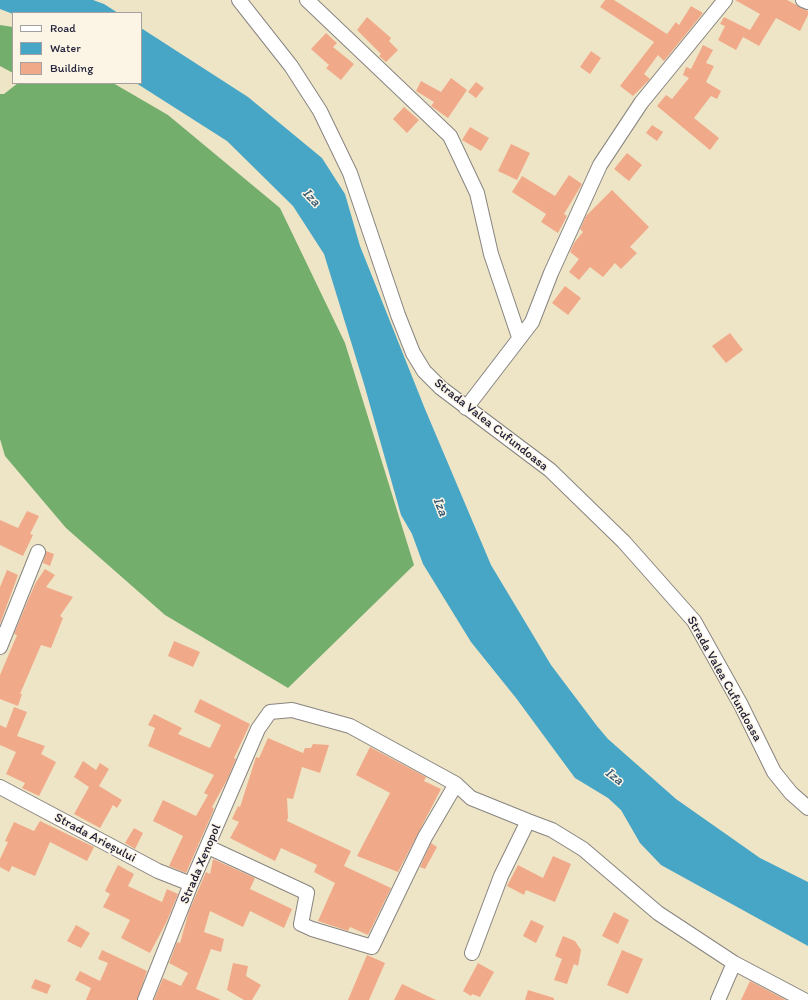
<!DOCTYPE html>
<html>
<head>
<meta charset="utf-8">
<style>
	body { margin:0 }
	#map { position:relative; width:808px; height:1000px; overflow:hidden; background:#eee5c6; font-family:Itim,sans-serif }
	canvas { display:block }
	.legend { position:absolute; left:12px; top:12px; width:130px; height:72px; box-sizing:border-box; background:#fcf5e5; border:1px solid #a5a1a1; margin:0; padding:5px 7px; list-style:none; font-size:12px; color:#22223b }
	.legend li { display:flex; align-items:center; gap:8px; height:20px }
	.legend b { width:20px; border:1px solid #a5a1a1 }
</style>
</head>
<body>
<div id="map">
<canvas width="808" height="1000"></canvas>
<ul class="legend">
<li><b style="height:5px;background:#fff"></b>Road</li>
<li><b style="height:11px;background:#47a6c6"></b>Water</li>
<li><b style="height:11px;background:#f0aa8a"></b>Building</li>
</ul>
</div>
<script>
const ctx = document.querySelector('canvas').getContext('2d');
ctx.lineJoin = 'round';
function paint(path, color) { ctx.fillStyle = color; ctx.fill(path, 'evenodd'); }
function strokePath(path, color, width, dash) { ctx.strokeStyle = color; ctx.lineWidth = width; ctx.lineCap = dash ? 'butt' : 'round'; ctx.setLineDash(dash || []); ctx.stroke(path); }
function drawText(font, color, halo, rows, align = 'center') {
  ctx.font = font + ' Itim,sans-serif'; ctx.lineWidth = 3; ctx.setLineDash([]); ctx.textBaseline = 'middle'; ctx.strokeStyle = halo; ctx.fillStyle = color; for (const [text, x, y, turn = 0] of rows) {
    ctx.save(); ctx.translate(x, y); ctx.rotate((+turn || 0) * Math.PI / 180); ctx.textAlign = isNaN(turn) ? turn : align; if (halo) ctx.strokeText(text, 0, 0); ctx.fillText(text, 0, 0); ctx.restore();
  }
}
paint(new Path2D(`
	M0,25l13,2v46l-13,-7z
	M18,83h95l55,32 112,93 65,135 69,222 -126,123 -123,-73 -99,-87 -61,-72 -5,-17v-345h4z`), '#74ae6d');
paint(new Path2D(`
	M0,0h93l11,4 14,9 -105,1 -13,-5z
	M141,28l107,69 74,61 23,36 15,52 65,163 66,156 60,100 46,61 11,13 68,60 84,59 48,24v64l-147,-81 -21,-22 -19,-33 -13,-12 -33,-20 -59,-80 -45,-56 -48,-78 -11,-30 -11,-19 -37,-131 -40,-130 -31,-48 -66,-65 -91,-58h5z`), '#47a6c6');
paint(new Path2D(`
	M605,0h9l53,34 9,-12 3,3 12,-19 12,7 -39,48 -6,-6 -14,19 6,5 -17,17 -13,-10 34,-44 -54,-35z
	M735,0h52l21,11v4l-8,16 -24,-13 -17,28 -16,-9 -7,13 -18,-10 7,-14 -5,-2 4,-7 26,13 10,-16z
	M367,17l24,21 -2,3 9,9 -12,12 -7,-6 2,-2 -24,-24z
	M326,33l11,10 -4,4 21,17 -13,16 -15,-12 3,-3 -18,-16z
	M703,45l10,5 -7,13 8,3 -8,16 15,9 -4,8 -6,-3 -17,22 25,20 -9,12 -53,-44 9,-11 6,4 17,-21 -6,-3 3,-8 5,2z
	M591,51l10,7 -11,16 -10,-7z
	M451,78l16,12 -19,28 -17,-12 3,-4 -18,-11 5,-10 20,11z
	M476,82l8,6 -8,10 -8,-6z
	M404,107l15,13 -12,13 -14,-14z
	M652,125l11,7 -6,9 -11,-8z
	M470,127l19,11 -8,13 -19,-11z
	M511,144l19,9 -13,27 -19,-9z
	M627,153l15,12 -13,16 -15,-12z
	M569,175l13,9 -18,30 3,2 -9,17 -17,-11 5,-8 -34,-22 10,-16 33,20z
	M612,190l37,37 -19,20 7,6 -16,16 -6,-6 -12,14 -13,-10 -11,13 -10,-8 10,-13 -9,-7 4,-9 9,-11 -3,-3 6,-13z
	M565,286l16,12 -13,17 -16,-12z
	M730,333l13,17 -17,13 -14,-17z
	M27,511l12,5 -9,18 3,1 -10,21 -23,-11v-25l18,8z
	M46,551l8,3 -4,12 -7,-3z
	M45,569l10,6 -9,12 27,10 -13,19 3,2 -12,30 -10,-3 -21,49h2l-4,12 -18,-7v-24l17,-40 -3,-1 14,-34 8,-18z
	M7,570l11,5 -18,49v-37z
	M174,641l26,11 -7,15 -25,-11z
	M200,699l50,25 -16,34 2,1 -9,21 -15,27 2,2 -28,64 -17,-7 14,-30 -30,-15 10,-21 33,16 12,-21 -4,-2 10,-18 -66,-29 7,-18 -7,-3 6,-11 28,14 -4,6 32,14 11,-23 -27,-13z
	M14,707l13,5 -10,24 28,10 -4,8 15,8 -17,34 -17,-8 3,-5 -19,-9 10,-22 -16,-7v-20l6,3z
	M268,738l35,15 2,-5h6l2,-4 16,1 -9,28 -18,-6 -9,32 -6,-1 1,19 -1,4 64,30 -7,15 47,22 -23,47 -18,-8 -2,4 -30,-10 17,-38 -21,-11 3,-7 -36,-17 -6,13 -45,-23 9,-16 -7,-3 6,-13 2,1 16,-50 3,1z
	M370,747l56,30 -2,4 17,8 -43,83 -41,-16 33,-63 -34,-18z
	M83,761l13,9 4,-7 9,6 -10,17 23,14 -5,8 -4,-3 -13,23 -26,-14 15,-27 -15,-10z
	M40,821l54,26 -7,14 -37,-19 -15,34 -23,-10 -3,6 -9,-5v-8l8,-17 -3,-1 9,-19 20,9z
	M134,828l9,5 -8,16 -10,-6z
	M431,843l6,4 -12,22 -5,-2z
	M553,856l18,8 -16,38 -29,-12 -2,5 -17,-9 11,-21 25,13z
	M213,859l42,19 -5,11 42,20 -8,19 -34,-17 -7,16 -33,-16 -6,21 20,7 -3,13 -10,-3 -15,40 25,11h-67l9,-22 18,8 7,-13 -19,-10 8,-21 3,1 9,-32 17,-39 4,2z
	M118,865l16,9 -6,12 34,16 5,-13 11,5 -12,29 -16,30 -29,-15 9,-18 -27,-13 7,-13 -5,-3z
	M614,912l15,8 -11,24 -16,-8z
	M531,920l13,6 -8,17 -13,-7z
	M76,925l14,8 -9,15 -14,-7z
	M563,936l12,5 6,9 -3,16 -4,-2 -7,20 -13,-4 8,-21 -7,-3z
	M102,950l45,21 -10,29h-51l5,-12 -16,-8 5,-9 20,10 8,-18 -10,-4z
	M622,950l21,9 -15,35 -21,-9z
	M367,955l18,8 -16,37h-21z
	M233,963l15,3 -2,10 15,9 -9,15h-8l-17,-10z
	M478,963l16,9 -14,25 -8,-3 -1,2 -8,-5z
	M35,979l16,6 -4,9 -16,-6z
	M750,981l36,19h-45z
	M402,984l34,16h-42z
	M528,990l26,8v2h-29z`), '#f0aa8a');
const minor = new Path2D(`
	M239,0l52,66 29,45 30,62 48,142 15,38 11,18 17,17 109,82 74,72 70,79 47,84 33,67 17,21 17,15
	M307,0l143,136 27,57 14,61 28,83
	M803,0l5,2
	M466,408l66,-86 19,-49 49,-108 41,-62 84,-103
	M0,647l38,-95
	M0,787l158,84 33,13
	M208,847l99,46 -6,31 11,5 60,18 53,-110 31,-53
	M472,953l29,-77 27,-55 24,9 31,19 75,64 76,50 70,37
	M145,1000l46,-116 67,-155 12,-17 22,-2 58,16 106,58 15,14 57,23
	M718,1000l16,-37`);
strokePath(minor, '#888480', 16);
strokePath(minor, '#fff', 14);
drawText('13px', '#22223b', '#fcf5e5', [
	["Strada Valea Cufundoasa",491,425,38],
	["Strada Valea Cufundoasa",724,679,61],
	["Strada Arieșului",95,838,28],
	["Strada Xenopol",201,864,-67]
]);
drawText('italic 14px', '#315773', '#fcf5e5', [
	["Iza",311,198,46],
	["Iza",440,507,68],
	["Iza",614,777,38]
]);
</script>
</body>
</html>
